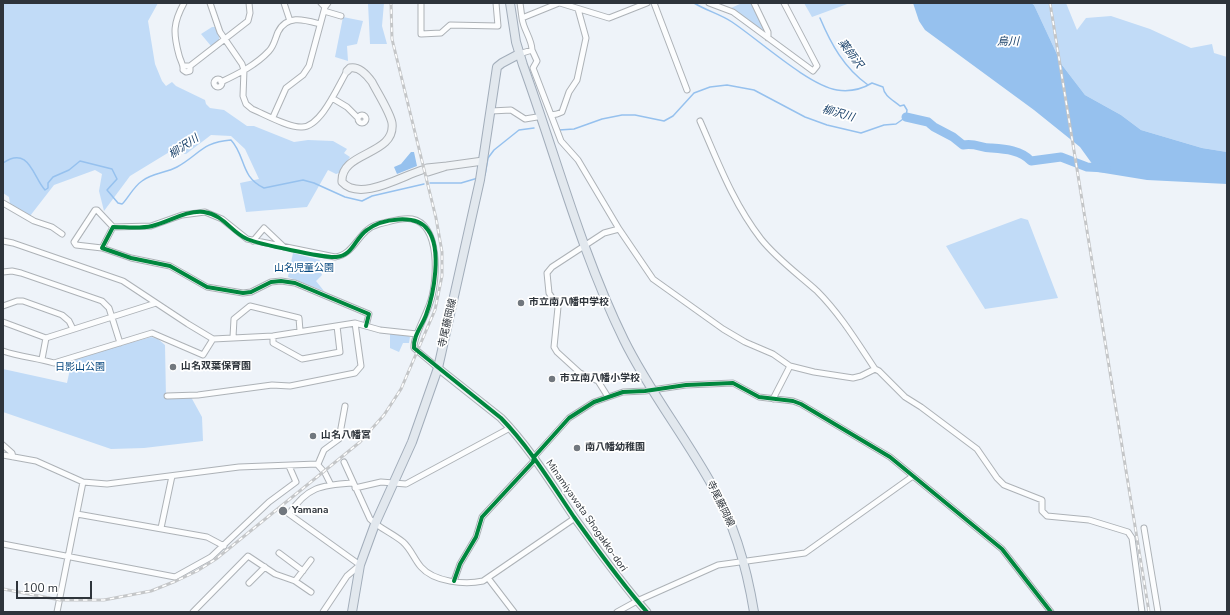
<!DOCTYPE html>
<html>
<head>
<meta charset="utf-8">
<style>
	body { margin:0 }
	#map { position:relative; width:1230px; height:615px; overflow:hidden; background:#eef3f9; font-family:"Nunito Sans",sans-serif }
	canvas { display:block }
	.frame { position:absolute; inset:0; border:4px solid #2e343b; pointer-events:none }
	.scale { position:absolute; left:16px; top:581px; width:76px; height:18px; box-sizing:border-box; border:2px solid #2e343b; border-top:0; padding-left:5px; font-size:12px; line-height:14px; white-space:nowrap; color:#2e343b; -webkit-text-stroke:3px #fff; paint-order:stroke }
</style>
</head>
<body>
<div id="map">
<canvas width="1230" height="615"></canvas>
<div class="frame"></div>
<div class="scale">100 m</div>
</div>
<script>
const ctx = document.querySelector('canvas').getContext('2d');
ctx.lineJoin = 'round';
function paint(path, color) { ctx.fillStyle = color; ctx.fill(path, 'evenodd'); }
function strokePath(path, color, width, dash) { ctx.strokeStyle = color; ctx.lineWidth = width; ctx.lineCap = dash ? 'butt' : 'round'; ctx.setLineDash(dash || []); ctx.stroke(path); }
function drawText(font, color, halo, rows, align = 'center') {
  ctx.font = font + ' "Nunito Sans","Noto Sans JP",sans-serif'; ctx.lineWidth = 3.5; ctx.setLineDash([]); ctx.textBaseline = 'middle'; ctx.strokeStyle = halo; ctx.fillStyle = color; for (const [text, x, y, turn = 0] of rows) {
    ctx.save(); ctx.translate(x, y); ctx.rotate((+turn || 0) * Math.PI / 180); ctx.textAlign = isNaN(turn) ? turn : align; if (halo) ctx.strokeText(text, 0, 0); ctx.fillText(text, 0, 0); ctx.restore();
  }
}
paint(new Path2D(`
	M3,3h155l-10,18 7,43 7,17 4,5 6,-4 4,4 29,14 1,4 4,4 14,2 23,16h7l40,16 14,-2 25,1 14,8 -3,4 6,4 -11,16 -3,1 -8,-4 -21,37 -61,5 -6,-29 19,-4 -14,-30 -14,-13 -20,-1 -25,19 -15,-3 -41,25 -26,35 -5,-20 3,-17 -7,-4 -41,15 -24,31 -20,-12 -1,-7 -6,-4z
	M355,3h29l-2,23 5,18h-17l-2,-41z
	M742,3h9l13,26 -2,1 -31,-22z
	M804,3h46l-38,14z
	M1031,3h35l11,27 9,-12 25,-2 39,13 41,19 21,-4 2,9 13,4v95l-25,-4 -61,-18 -20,-15 -36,-20 -23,-30 -28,-60z
	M343,17l20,4 -6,23 -10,2 1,15 -13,-4z
	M212,27h3l4,9v5l-8,5 -10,-12z
	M1021,218l7,2 30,78 -73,11 -39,-63z
	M293,253l27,7 -1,5 3,10 -6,6 8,10 -36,-14z
	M390,334h15l5,3 -1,6h-6l-4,9 -9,-4z
	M151,337l7,2 7,6 1,53 25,-1 11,20 1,24 -59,7 -33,1 -108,-37v-43l64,14 3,-14 -14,-5z`), '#c1dbf7');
paint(new Path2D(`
	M913,3h118l3,2 28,60 23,30 36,20 20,15 61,18 25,4v32l-80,-4 -49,-8 -18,-25 -46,-37 -109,-80 -6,-9z
	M411,152h3l3,14 -20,8 -3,-7 7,-3z`), '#96c1ee');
strokePath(new Path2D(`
	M820,18c11,26 24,50 48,67
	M559,130l15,-1 28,-10 20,-4h13l29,6 9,-5 21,-23 16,-6 17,-2 27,5 51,27 22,8 34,8 23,-8 12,-1 10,-7 1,-7 -3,-5 -4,1c-7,-6 -16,-10 -17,-19l-11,-4c-10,6 -22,9 -35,7 -29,-5 -78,-50 -105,-68 -12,-8 -25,-11 -38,-19
	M3,163c26,-18 30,14 42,27l3,-2v-5l5,-6 16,-7 11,-9 32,8 5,10 -10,11 11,13 4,1c5,-4 11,-17 20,-23 10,-8 24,-8 35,-14 22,-12 25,-25 54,-27 15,16 9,37 33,48l39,-8 11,3 31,14 17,4 10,-5 52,-12
	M485,175l3,-17 6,-8 25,-20 15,-2
	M430,183h31l17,-5`), '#96c1ee', 1.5);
strokePath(new Path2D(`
	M906,117l22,5 6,5 19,10 10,8c14,-2 17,3 28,3 14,1 30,2 40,13l30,-4 26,10 19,1`), '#96c1ee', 9);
const street = new Path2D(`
	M184,3c-11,20 -11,30 -5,52 1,5 5,10 4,15l3,2 4,-1v-5h-6
	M210,3l10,29 22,32 2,6 -1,26 3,8 6,5c12,5 37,19 50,18 19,0 36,-41 45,-56
	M284,3l6,18
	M321,3l4,4 3,-4
	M421,3v31l20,-1 9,-8 48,1 -2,-23
	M520,3l2,15
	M560,3l49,15 38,-15
	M654,3l33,87
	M709,3l24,9 80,59 4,-5 -33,-63
	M754,3l14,29v6
	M324,11l17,5
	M532,50c0,-11 -9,-21 -10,-32l37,-15
	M519,54l13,-4 5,11 -4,7 28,73 17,19 41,69 34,50 70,50 22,13 28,12 17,12 24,6 39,6 8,-2 14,-7
	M190,66l58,-45 2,-8 -1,-10
	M214 83a4 4 0 1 1 8 0a4 4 0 1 1-8 0Z
	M221,82c17,-8 35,-17 48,-31 5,-5 6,-12 9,-19 9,-18 27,-12 42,-8
	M332,98l15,9 11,11
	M491,111l20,-1 14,9 12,-2
	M551,115l6,-1 5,-2 7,-20 8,-12 9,-42 -8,-29
	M358 119a4 4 0 1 1 8 0a4 4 0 1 1-8 0Z
	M273,117l13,-29 17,-13 6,-9 16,-59
	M700,121c18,41 33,82 61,118 16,20 37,35 56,52 23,23 40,51 58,78l4,2 26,26 16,10 56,42 20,29 7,7 38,15v11l5,5 42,4 39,12 4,6 10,74
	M3,203l31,18 18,6 10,7
	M3,241l10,2 110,38 65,43 25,15 60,-3 82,-13 25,7 37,4
	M253,241l11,-13 20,19
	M102,248l-26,-3 -2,-3 21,-32h2l16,17
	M3,272l9,-1 9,2 81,28 7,7 11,35
	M3,306l14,-5h6l39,14 7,6 4,8
	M3,322l43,16 110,-35
	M366,326l3,-12 -74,-31 -14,-2 -10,1 -20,10 -8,1 -36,-6 -37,-21 -39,-8 -29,-10 11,-21 38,-1 31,-11 23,-3 17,7 25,20 88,18c21,-3 23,-28 44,-33 10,-2 23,-7 33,-5 29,6 25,61 19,81 -4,14 -18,37 -17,48l24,20
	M273,336v7l29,16 38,-7 -3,-26
	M233,337l1,-18 16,-13 49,12 1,13
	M3,351c17,6 34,7 51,12l98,-30 51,22 10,-16
	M42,359l4,-21
	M167,396l31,-1 74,-10 18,1 65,-13 6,-7 -6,-43
	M608,397l-10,-16 -18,-8 -23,-21 -3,-5 4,-40 -9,-14 -2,-20 5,-6 52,-34 15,-4
	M773,399l17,-33
	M3,445l9,8 1,4
	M3,455l33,6 47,21 24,2 132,-17 78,-3 8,9 6,12
	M344,462l26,57c9,9 22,14 33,23 8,7 11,17 18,25 13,15 44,18 62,14l92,-63
	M318,464l6,-14 15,-11 6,-33
	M355,488l26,-6 25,2 104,-56
	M77,514l130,23 17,9
	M161,528l11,-52
	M1144,528l14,84
	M3,544l172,33 36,-20 58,-55 27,-20 -7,-16
	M279,553l24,18
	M488,578l26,34
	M295,581l16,-21
	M454,581l6,-17 16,-27 6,-20 51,-55 1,-5 35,-39 25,-16 29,-10 22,-1 41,-6 47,-2 26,14 34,4 8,3 89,53 112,92 49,63
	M249,583l16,-16
	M57,612l26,-130
	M193,612l55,-56 27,18 20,7 16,11
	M323,612l24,-36 13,-11 -71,-51c18,-27 32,-29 63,-31
	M617,612l20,-11 81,-36 87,-12 108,-77`);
const secondary = new Path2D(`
	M347,71l3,-3c9,-2 17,7 22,14 5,10 18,30 20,41 4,33 -52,28 -50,59 18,20 60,-6 80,-12
	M447,166l36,-5
	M427,168l20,-2 -19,6
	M438,368l63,50c29,30 50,65 73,99 23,32 47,66 73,95`);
const primary = new Path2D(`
	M510,3l6,39 7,23c33,91 58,187 101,275 25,51 61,96 89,147 22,38 34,82 41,125
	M352,612l8,-47 15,-41 37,-82 26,-74 42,-188 17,-113 5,-4 17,-9`);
strokePath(street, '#adb2b7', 7);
strokePath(secondary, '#adb2b7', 9);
strokePath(primary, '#a2adba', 10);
strokePath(street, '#fcfdfe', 5);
strokePath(secondary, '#f0f3f6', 7);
strokePath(primary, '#e2e8ee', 8);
const rail = new Path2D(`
	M1050,3l99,609
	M3,589l57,11h44l47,-9 25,-10 21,-10 19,-12 144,-117 24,-27 17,-26 34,-79 7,-34v-24l-6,-34 -44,-179 -1,-36`);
strokePath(rail, '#c4c6c8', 3);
strokePath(rail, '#fff', 1.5, [4.5]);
strokePath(new Path2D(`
	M366,326l3,-12 -74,-31 -14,-2 -10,1 -20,10 -8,1 -36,-6 -37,-21 -39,-8 -29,-10 11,-21c13,0 27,2 39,-1 17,-4 34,-16 52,-14 20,3 27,20 43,27 12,5 77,19 89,18 17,-1 19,-19 31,-27 14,-11 49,-17 61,0 14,19 6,64 -2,85 -4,11 -13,21 -12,33l87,70c29,30 50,65 73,99 23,32 47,66 73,95
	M454,581l6,-17 16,-27 6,-20 51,-55 1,-5 35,-39 25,-16 29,-10 22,-1 41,-6 47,-2 26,14 34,4 8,3 89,53 112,92 49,63`), '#00873e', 4);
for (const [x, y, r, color] of [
	[521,303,4,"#71777e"],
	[173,367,4,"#71777e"],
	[552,379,4,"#71777e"],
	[313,436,4,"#71777e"],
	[577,448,4,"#71777e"],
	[283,511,5,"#71777e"]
]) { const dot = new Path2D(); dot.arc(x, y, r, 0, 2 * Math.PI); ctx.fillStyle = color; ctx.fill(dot); strokePath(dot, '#fff', 1.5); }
drawText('10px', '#04467e', '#fff', [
	["山名児童公園",304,269],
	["日影山公園",80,368]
]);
drawText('bold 10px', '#2e343b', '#fff', [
	["市立南八幡中学校",529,303],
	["山名双葉保育園",181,367],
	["市立南八幡小学校",560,379],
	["山名八幡宮",321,436],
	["南八幡幼稚園",585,448],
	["Yamana",292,511]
], 'left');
drawText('10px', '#2e343b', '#fff', [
	["寺尾藤岡線",448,323,-77],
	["寺尾藤岡線",720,504,64],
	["Minamiyawata Shogakko-dori",586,516,55]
]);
drawText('italic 11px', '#173f68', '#fff', [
	["烏川",1008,42],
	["薬師沢",850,54,53],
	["柳沢川",838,114,16],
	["柳沢川",184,147,-34]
]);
</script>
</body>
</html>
